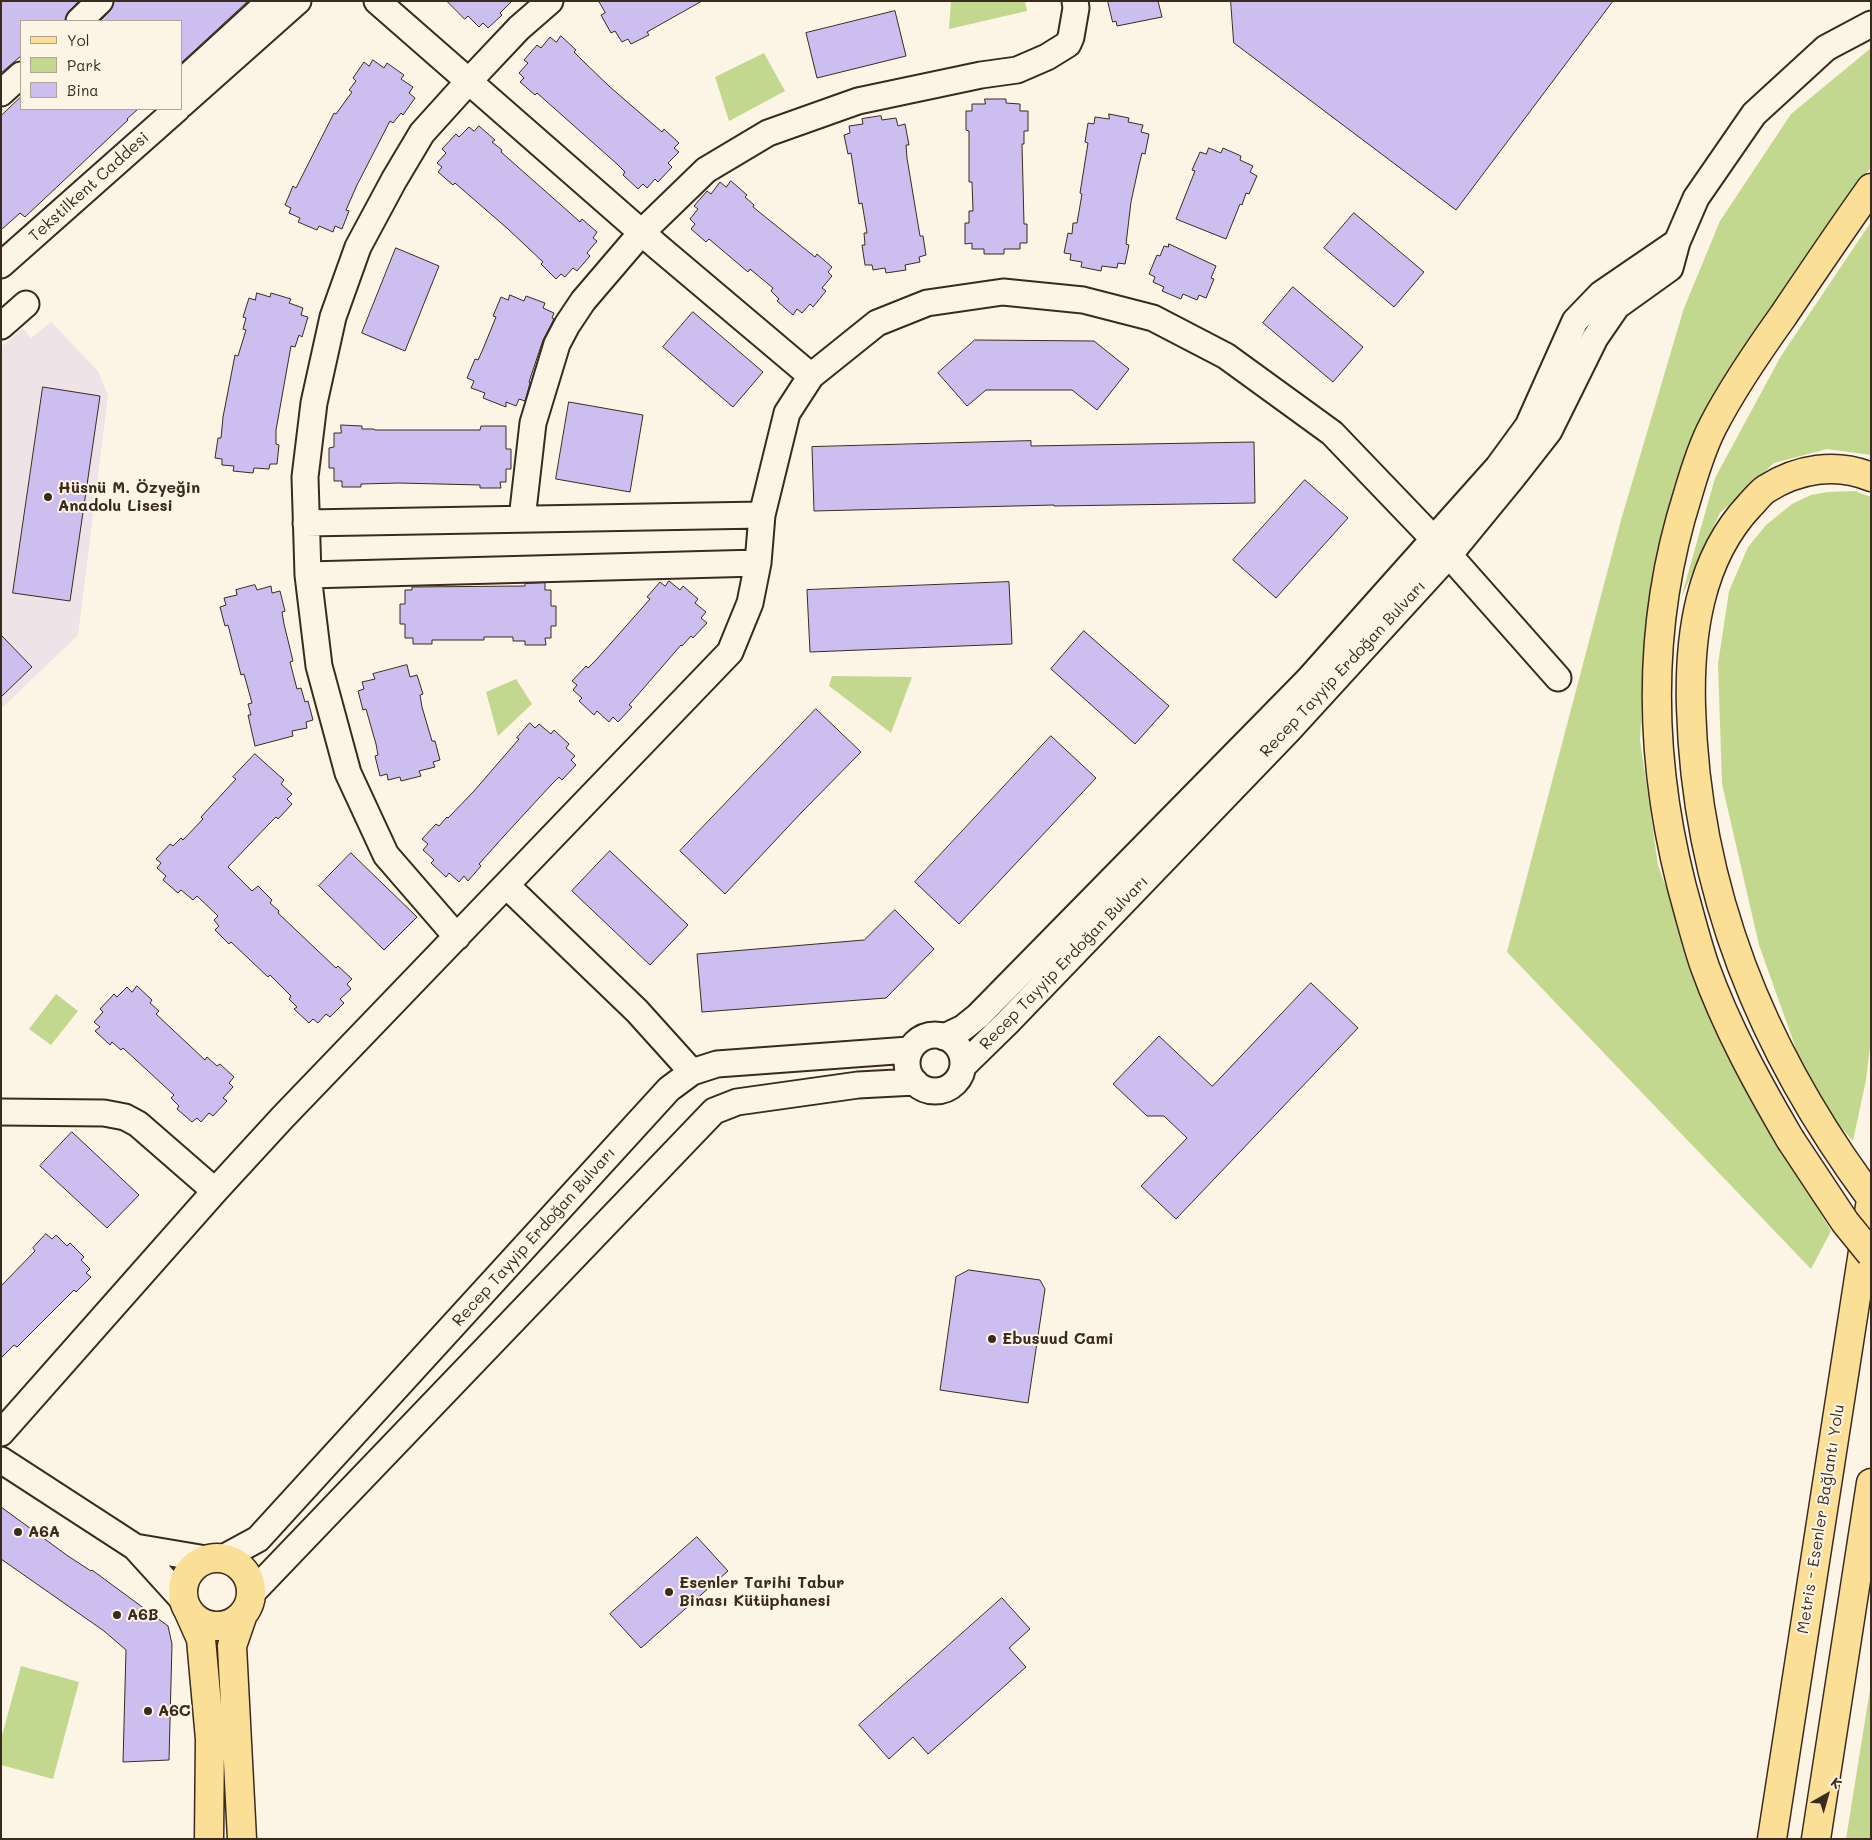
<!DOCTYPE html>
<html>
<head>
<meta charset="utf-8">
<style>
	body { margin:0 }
	#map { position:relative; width:1872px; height:1840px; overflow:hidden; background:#fcf5e5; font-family:Mali,sans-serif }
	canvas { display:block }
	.frame { position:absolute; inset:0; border:2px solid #3b2a1e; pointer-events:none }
	.legend { position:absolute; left:20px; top:20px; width:162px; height:90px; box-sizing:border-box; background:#fcf5e5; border:1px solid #afa495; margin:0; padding:6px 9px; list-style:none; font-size:15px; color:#3b2a1e }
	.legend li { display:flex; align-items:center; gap:10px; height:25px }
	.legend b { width:25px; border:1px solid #afa495 }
	.north { position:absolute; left:1802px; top:1770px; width:50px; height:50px; -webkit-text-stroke:4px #fcf5e5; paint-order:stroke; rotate:38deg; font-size:14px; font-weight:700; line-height:20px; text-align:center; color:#3b2a1e }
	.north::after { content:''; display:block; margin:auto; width:18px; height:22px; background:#3b2a1e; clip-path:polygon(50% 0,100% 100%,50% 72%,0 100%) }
</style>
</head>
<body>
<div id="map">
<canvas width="1872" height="1840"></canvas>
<div class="frame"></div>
<ul class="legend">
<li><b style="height:6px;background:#fbdf96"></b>Yol</li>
<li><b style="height:14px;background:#c2d88e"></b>Park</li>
<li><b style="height:14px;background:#cdbef0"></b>Bina</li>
</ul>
<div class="north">K</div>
</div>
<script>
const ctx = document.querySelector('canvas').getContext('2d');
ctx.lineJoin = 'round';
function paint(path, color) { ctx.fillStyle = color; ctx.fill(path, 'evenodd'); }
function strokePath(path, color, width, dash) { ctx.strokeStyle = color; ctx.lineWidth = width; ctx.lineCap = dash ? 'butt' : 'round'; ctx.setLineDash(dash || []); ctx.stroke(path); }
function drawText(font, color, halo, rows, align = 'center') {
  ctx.font = font + ' Mali,sans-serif'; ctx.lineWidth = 4; ctx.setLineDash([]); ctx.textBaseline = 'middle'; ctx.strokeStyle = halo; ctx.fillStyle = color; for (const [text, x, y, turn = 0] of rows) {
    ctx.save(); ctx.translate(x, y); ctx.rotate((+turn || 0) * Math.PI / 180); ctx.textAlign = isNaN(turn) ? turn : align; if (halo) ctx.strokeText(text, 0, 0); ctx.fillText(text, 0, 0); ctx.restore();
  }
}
paint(new Path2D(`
	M51,322l47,49 10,24 -30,240 -77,74v-362l22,-19 8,10z`), '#eee4e8');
paint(new Path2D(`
	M951,1h74l2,10 -78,18z
	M1871,48v119l-135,197 -54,100 -34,142 -8,134 18,125 63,177 110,189 -20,38 -304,-317 114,-432 63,-212 36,-87 71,-107z
	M764,53l21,38 -56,30 -14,-44z
	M1871,222v233l-44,-6 -53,14 -54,50 -39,85 34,-120 66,-122z
	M1855,491l16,6v541l-5,42 -13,61 -20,-23 -33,-58 -41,-115 -37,-161 -4,-120 11,-73 19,-44 18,-22 26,-21 19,-9 17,-3z
	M832,676l80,1 -21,56 -62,-47z
	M516,679l16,25 -34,32 -12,-44z
	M56,994l22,17 -27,34 -22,-16z
	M21,1666l58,16 -26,97 -52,-14v-26z
	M1871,1683v156h-25z`), '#c2d88e');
const building = new Path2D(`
	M1,1h78l-10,10 -4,10h-44v35l-20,17z
	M114,1h134l-67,62v-42h-81l10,-10z
	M447,1h65l-12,12 2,2 -14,13 -5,-5 -4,4 -11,-11 -3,3z
	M599,1h103l-55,31 2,3 -18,9 -3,-5 -6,3 -7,-11 -4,2 -10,-18 4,-2z
	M1108,1h50l4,16 -45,9 -1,-5 -3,1z
	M1231,1h382l-157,209 -222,-167z
	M895,11l11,45 -89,22 -11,-45z
	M561,36l15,14 -2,2 9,9 27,26 52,45 2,-3 15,14 -5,5 5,4 -11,11 4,4 -14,15 -3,-3 -8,9 -4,-4 -5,5 -15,-14 2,-3 -8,-8 -80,-71 -2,2 -15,-13 4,-4 -5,-5 9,-10 -4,-3 13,-15 4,3 9,-11 6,5z
	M373,60l11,8 3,-5 17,12 -3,4 12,8 -4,6 6,5 -12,17 -2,-2 -8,10 -3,-2 -33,64 -11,25 3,1 -7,18 -7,-3 -2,6 -14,-6 -2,4 -19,-8 2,-4 -11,-5 2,-5 -6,-3 8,-19 3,2 38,-75 2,1 16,-22 -3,-2 7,-9 -3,-3 11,-16 5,4z
	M21,97v12h117l-11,10 1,1 -103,97 -5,-4 -19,17v-114z
	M985,99h21v4l14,1v7h8v20h-4v13h-2l2,80h3v19h-7v6h-16v5h-20v-5h-12v-6l-7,1v-21h4v-12h4l-1,-29h-3v-51l-3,-1v-19h6v-7h13z
	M1109,114l20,4 -1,4 15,3 -2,7 8,2 -4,20 -3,-1 -3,12 -8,37 -5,42 3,1 -4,19 -7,-1 -1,5 -15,-2 -1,5 -20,-4 1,-5 -12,-2 1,-6 -7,-1 4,-20 4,1 1,-11h4l5,-29 -2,-1 8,-50 -3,-1 3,-19 6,1 1,-7 14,2z
	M881,116l1,4 14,-2 2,8 7,-2 4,21h-3l1,13 13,78h3l3,19 -7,2 1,5 -15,3 1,5 -20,3 -1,-5 -12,2 -1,-5h-7l-3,-20h3l-1,-12h3l-5,-30 -3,1 -8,-51 -3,1 -4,-19 6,-2 -1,-7 14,-2 -1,-5z
	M479,126l16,14 -3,2 10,8 -1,2 69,61 10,9 2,-3 15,13 -4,6 4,3 -10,12 3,3 -13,15 -4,-3 -8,9 -4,-3 -5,5 -15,-15 2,-2 -35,-33 -53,-46 -2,2 -15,-13 4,-5 -5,-4 9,-10 -4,-4 14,-15 3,3 10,-10 5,4z
	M1209,148l12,5 2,-5 18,8 -1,4 13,6 -3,6 7,4 -8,18 -3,-1 -4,12 -2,-1 -14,35 -50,-20 19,-48 -3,-1 8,-18 6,2z
	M731,181l16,14 -2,2 9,8 -1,2 62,50 2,-3 15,13 -4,5 4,4 -10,12 4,3 -13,16 -3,-3 -8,9 -5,-4 -4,6 -16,-14 2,-2 -8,-8 2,-3 -23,-19 -2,3 -39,-33 -3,3 -15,-13 4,-5 -5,-5 8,-10 -4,-3 13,-15 4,3 9,-12 6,5z
	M1354,213l70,59 -30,35 -70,-59z
	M1169,244l47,22 -5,12 3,1 -8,19 -7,-3 -2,5 -14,-6 -2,5 -19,-8 2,-4 -11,-5 2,-5 -6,-3 8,-19 3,1 4,-10 4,1z
	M396,248l43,18 -34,85 -43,-18z
	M1293,287l70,60 -30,35 -70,-59z
	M257,293l13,4 1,-4 20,6 -2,4 14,5 -2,7 7,2 -6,20 -3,-2 -4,12 -4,-1 -15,84v14l3,1 -2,19h-7l-1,5 -15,-1 -1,5 -20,-2 1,-5 -12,-1v-6l-7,-1 3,-20h3l2,-21 12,-62 3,1 8,-26 -3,-1 3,-11 -3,-1 6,-19 6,2z
	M510,295l14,6 2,-5 19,7 -2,5 11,5 -2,5 2,1 -11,21 -14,42 1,1 -5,18 -6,-2 -3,7 -10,-4v5l-23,-9 2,-5 -14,-5 3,-7 -7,-3 8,-19 3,1 5,-11 13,-32 -3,-1 8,-19 7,3z
	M693,312l70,60 -30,35 -70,-60z
	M975,340l119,1 35,28 -32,41 -25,-20h-86l-19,16 -29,-33z
	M43,387l57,9 -30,205 -57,-8z
	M569,402l74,13 -13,77 -74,-13z
	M341,425l21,1v3h12l1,1h105l1,-4h25v23h5v20h-5v13h-6l1,6h-21v-3l-81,-2 -38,1v3h-19v-6h-8v-13h-5v-20l5,-1v-14h7z
	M1031,441v5l223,-4 1,61 -201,3v-1l-240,6 -2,-64z
	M1305,480l43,38 -72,80 -43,-38z
	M669,581l11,9 3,-4 15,13 -3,4 11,9 -5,6 6,5 -14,15 -2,-2 -9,10 -1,-1 -52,60 3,2 -14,15 -5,-5 -4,5 -12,-11 -3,4 -15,-14 3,-3 -9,-8 4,-5 -5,-4 14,-15 2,2 8,-8 54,-61 -3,-2 13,-15 5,4z
	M1009,582l3,62 -202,8 -3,-62z
	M545,583v7h6v16h5v20h-5v12h-6l1,7h-21v-4h-12v-4h-29v3h-52v4h-19v-6h-8v-14h-5v-20h5v-14h7v-3l113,-1v-2z
	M255,585l2,5 14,-4 1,7 8,-2 5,20 -3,1 2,12 9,37 -3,1 7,27 4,-1 4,14 3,-1 5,19 -7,2 1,6 -15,3 1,5 -38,10 -7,-31h3l-3,-11 4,-1 -8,-29 -3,1 -13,-50 -3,1 -5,-19 6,-2 -2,-7 13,-3 -1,-5z
	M1084,631l85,75 -34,38 -84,-75z
	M1,635l31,32 -31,30z
	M407,665l3,12 7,-2 6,19 -3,1 2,12 10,34h3l5,19 -7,2 2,5 -16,4 2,5 -20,5 -1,-4 -12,3 -1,-6 -7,2 -5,-20 3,-1 -2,-11 -10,-35 -3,1 -5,-19 6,-2 -2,-7 13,-3 -2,-5z
	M816,709l45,43 -60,61 -76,81 -45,-43z
	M530,723l5,5 4,-4 12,10 3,-4 15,14 -3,4 9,8 -4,4 5,5 -14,15 -3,-3 -8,8 -47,51 -25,28 2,2 -13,15 -4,-5 -5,6 -10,-9 -3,4 -15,-14 3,-3 -11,-10 5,-6 -6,-5 14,-15 3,2 8,-9 1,1 26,-27 45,-52 -2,-1z
	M1051,736l45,42 -137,146 -44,-42z
	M255,754l29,26 -3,4 11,10 -5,5 5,5 -14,15 -2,-2 -9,9 -39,41 24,24 6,-5 14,14 -2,3 9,8 -1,2 58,55 2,-2 14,13 -5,5 4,5 -11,10 4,4 -14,14 -4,-3 -8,9 -5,-4 -4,4 -15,-14 3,-2 -8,-8 2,-3 -21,-21 -2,2 -37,-35 -2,2 -14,-14 4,-4 -5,-6 4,-4 -21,-20 -4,4 -12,-10 -3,3 -15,-13 3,-4 -9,-8 4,-5 -5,-4 14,-15 3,2 8,-8 2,2 20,-21 -2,-2 35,-38 -3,-2z
	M610,851l78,74 -38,40 -78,-74z
	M351,853l66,64 -33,33 -65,-64z
	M895,910l39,39 -48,49 -184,14 -5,-58 167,-14z
	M1311,983l47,45 -182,191 -35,-33 46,-48 -23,-22h-17l-34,-32 46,-48 53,50z
	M137,986l15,14 -2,3 9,8 -3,3 49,46 2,-3 10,9 3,-2 14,13 -5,6 4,4 -10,11 4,3 -14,15 -4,-3 -8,9 -4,-4 -5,4 -15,-13 2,-3 -8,-8 3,-3 -51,-47 -2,2 -9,-8 -2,3 -15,-14 5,-4 -6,-5 9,-10 -3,-3 14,-15 3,3 10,-10 5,5z
	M72,1132l67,63 -32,33 -67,-62z
	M46,1234l6,5 4,-4 11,11 3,-3 14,14 -3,3 9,9 -4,4 5,4 -15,15 -2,-2 -57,57 -3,-2 -13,13v-72l34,-35 -2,-3z
	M969,1270l71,10 5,9 -17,114 -88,-13 16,-113z
	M1,1507l67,49 23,15 1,-1 76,56 4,18 -3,116 -46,2 3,-112 -22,-19 -103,-72z
	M697,1537l31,34 -87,77 -31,-34z
	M1002,1598l28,31 -21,19 17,19 -98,87 -15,-17 -24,22 -30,-34z`);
paint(building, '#cdbef0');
strokePath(building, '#3b2a1e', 1);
const minor = new Path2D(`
	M377,1l280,245 154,130
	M79,21l21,-20
	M187,77l83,-76
	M1,93l20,-18
	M181,105l117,-104
	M1,265l176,-156
	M1,326l25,-22
	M522,519l11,-96 24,-79 10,-19 16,-24 59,-69 64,-62 62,-37 90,-32 123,-26 36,-5 30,-13 21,-13 3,-7 5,-29 -1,-7
	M306,523l456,-8
	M308,575l450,-12
	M507,886l130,125 55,61
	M457,937l-71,-82 -38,-82 -29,-107 -11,-91 -3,-98 9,-74 19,-86 25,-70 36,-67 28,-47 47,-52 50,-53 31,-27
	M907 1063a28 28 0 1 1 56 0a28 28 0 1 1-56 0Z
	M944,1037l19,-9 15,-12 330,-336 190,-213 30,-41 47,-105 26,-27 76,-52
	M963,1066l44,-43 281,-292 161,-176 64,-78 36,-46 46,-93 22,-32 53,-38 7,-26 19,-44 58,-84 72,-66 45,-24
	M1,1112l103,1 21,4 13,7 77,67
	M1,1433l214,-242 68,-74 447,-465 20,-49 8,-40 4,-48 25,-102 24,-37 66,-53 50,-20 76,-11 80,8 70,18 73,38 106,77 117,122 109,123
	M1,1460l134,87
	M223,1558l35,-19 411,-450 23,-17 25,-8 192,-14
	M251,1594l463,-483 23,-9 121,-17 57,-3
	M184,1601l-49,-54 71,12`);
const major = new Path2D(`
	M183 1592a34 34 0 1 1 68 0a34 34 0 1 1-68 0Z
	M188,1610l13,29 9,100 -1,100
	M242,1839l-10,-193 11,-32`);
const highway = new Path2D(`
	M1871,477c-35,-15 -74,-8 -105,12 -6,4 -11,11 -16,16 -51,54 -61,131 -59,202 5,184 71,344 180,491
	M1790,1139c-32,-55 -63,-111 -85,-172 -6,-17 -11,-36 -16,-54 -40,-139 -45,-281 -1,-419 7,-24 14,-47 25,-68 20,-39 45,-75 70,-110 29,-43 58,-86 88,-128
	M1772,1839l99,-639
	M1816,1839l55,-356`);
strokePath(minor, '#3b2a1e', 29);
strokePath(major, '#3b2a1e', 31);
strokePath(highway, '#3b2a1e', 31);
strokePath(minor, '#fcf5e5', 25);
strokePath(major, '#fbdf96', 28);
strokePath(highway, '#fbdf96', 28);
const highwayBridge = new Path2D(`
	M1790,1139l55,83 26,32`);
strokePath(highwayBridge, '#3b2a1e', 31, []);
strokePath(highwayBridge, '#fbdf96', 28);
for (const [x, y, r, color] of [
	[48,497,5,"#3b2a1e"],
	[992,1339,5,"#3b2a1e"],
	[18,1532,5,"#3b2a1e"],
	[669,1592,5,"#3b2a1e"],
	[117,1615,5,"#3b2a1e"],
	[148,1711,5,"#3b2a1e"]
]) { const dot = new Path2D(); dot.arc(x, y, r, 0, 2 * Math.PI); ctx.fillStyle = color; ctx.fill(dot); strokePath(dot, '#fcf5e5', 2); }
drawText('16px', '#3b2a1e', '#fcf5e5', [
	["Tekstilkent Caddesi",89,187,-42],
	["Recep Tayyip Erdoğan Bulvarı",1343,669,-47],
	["Recep Tayyip Erdoğan Bulvarı",1064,963,-46],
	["Recep Tayyip Erdoğan Bulvarı",534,1237,-48],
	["Metris - Esenler Bağlantı Yolu",1821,1519,-81]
]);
drawText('bold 16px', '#3b2a1e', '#fcf5e5', [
	["Hüsnü M. Özyeğin",58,488],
	["Anadolu Lisesi",58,506],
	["Ebusuud Cami",1002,1339],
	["A6A",28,1532],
	["Esenler Tarihi Tabur",679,1583],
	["Binası Kütüphanesi",679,1601],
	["A6B",127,1615],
	["A6C",158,1711]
], 'left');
</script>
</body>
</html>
